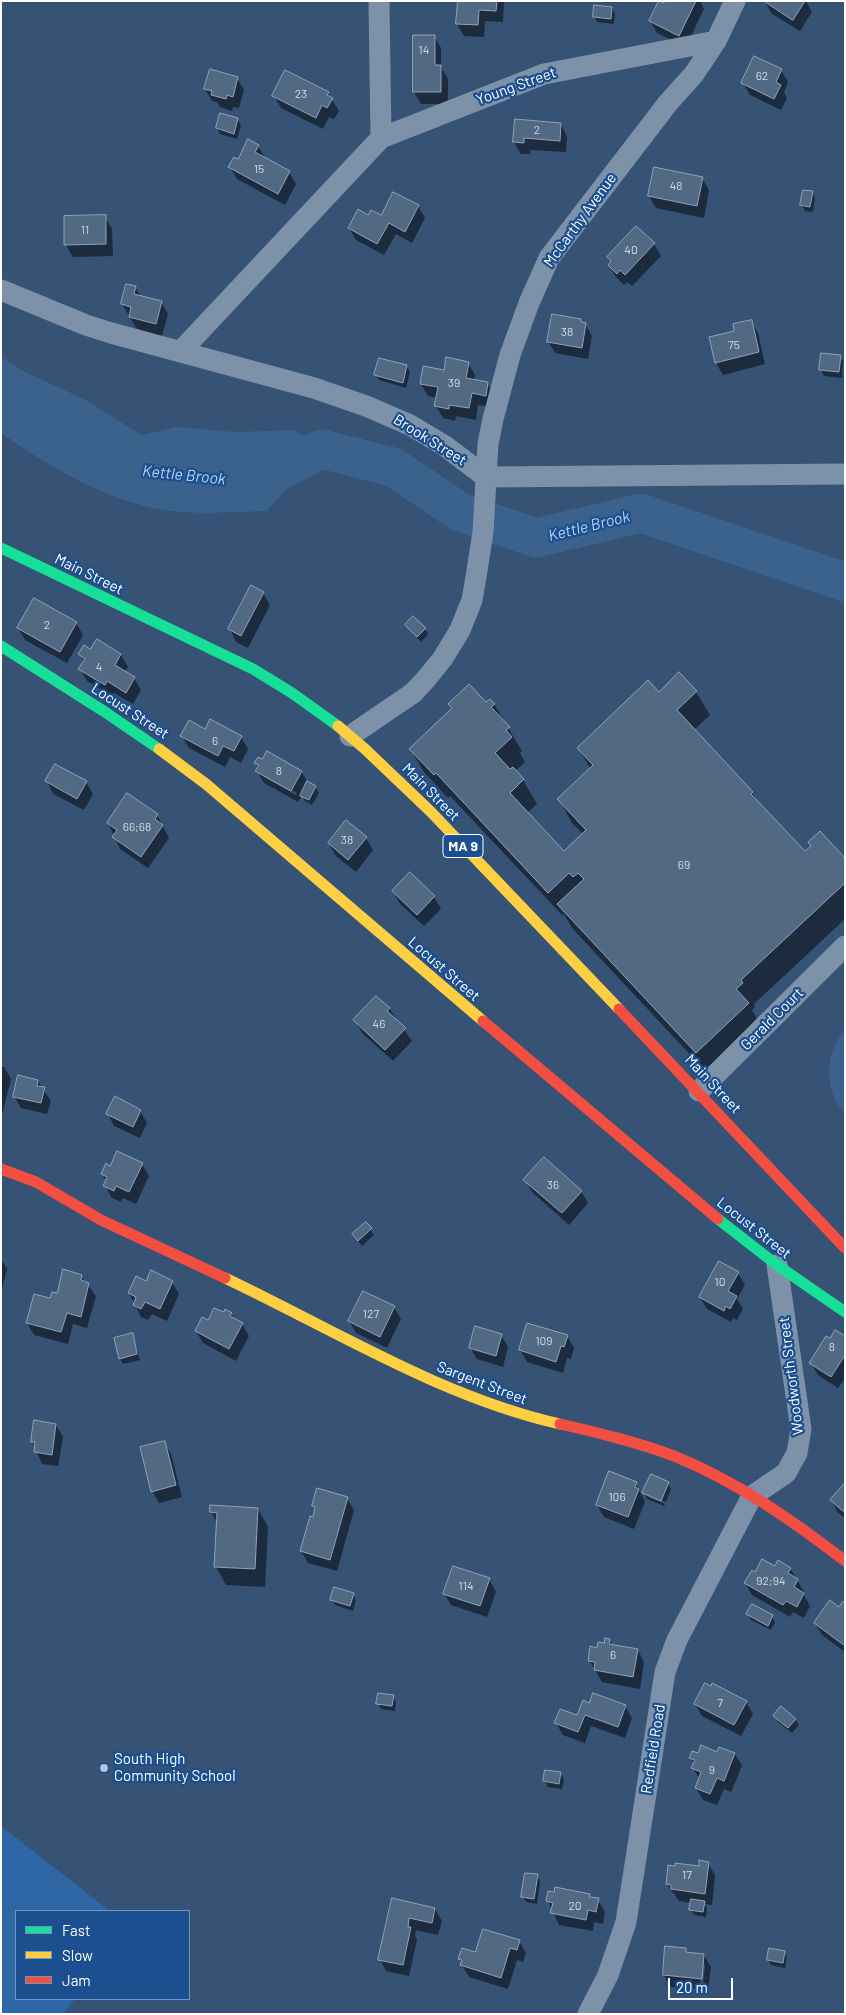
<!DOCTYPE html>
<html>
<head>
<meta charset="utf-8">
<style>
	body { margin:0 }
	#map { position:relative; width:846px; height:2015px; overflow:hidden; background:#365274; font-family:Barlow,sans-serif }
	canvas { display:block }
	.frame { position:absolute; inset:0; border:2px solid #fff; pointer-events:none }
	.legend { position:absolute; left:15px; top:1910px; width:175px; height:90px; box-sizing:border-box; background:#1b4f8f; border:1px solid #7695bc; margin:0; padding:6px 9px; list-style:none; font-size:15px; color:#fff }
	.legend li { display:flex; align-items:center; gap:10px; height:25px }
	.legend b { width:25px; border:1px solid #7695bc }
	.scale { position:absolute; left:668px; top:1978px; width:65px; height:22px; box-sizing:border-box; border:2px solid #fff; border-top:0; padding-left:6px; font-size:15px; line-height:18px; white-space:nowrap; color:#fff; -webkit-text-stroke:4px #1b4f8f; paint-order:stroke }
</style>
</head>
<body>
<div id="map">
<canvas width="846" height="2015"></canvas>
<div class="frame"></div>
<ul class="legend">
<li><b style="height:6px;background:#16e098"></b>Fast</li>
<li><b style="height:6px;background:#ffcf43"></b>Slow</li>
<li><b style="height:6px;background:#f24e42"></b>Jam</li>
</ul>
<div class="scale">20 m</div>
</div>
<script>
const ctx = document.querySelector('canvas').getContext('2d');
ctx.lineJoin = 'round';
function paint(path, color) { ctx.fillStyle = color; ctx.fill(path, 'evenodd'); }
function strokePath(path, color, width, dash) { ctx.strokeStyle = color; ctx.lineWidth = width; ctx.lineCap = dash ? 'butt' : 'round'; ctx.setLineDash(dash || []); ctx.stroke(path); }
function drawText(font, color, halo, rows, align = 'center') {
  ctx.font = font + ' Barlow,sans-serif'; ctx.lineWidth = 4.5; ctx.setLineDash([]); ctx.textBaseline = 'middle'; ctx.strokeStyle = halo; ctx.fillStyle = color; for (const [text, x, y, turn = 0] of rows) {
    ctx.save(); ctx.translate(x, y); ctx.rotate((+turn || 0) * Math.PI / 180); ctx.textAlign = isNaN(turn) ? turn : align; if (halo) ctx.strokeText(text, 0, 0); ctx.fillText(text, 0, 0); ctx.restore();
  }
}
paint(new Path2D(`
	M1,1826l109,85h-94v88h59l-12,15h-62z`), '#2f66a5');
paint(new Path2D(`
	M1,357l24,15 61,28 55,35 36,-8 58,5 60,-2 27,19 -55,62c-38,1 -82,5 -119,-4 -53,-13 -103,-43 -147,-74z
	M845,1027v84c-8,-5 -10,-11 -13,-19 -8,-27 0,-42 13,-65z`), '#3b618d');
paint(new Path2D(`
	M459,1h45l-1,21 -18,-1 -1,16 -20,-1 -7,-12z
	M666,1h34l4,8 -18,38 -29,-14 -7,-12z
	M806,1l6,11 -12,19 -28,-17 -7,-12z
	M612,8l3,6 -1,10 -17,-2 -3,-6z
	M434,36l7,12v19l7,12v25h-27l-7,-12z
	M781,70l7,12 -4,10 3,6 -6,12 -31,-15 -7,-12z
	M237,78l7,12 -5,18 -6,-1 -1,4 -12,-4 -3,-5 -5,-1 -7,-12z
	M328,93l11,18 -5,8 -5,-2 -6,12 -42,-21 -7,-12z
	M238,120l3,5 -4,14 -17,-5 -3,-6z
	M516,121l45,3 6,12 -1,16 -36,-2v4h-9l-7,-12z
	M249,141l9,5 8,13 23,13 7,12 -11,21 -48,-26 -7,-12 8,-6z
	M702,178l7,12 -5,28 -48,-10 -7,-12z
	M812,192l3,6 -2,14 -8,-1 -3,-6z
	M418,206l7,12 -13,25 -16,-9 -12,21 -28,-15 -7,-12 20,-11h12z
	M105,217l7,12 1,27 -40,1 -7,-12z
	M654,244l7,12 -29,30 -5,-4 -3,3 -8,-8 -7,-12 3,-2 -3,-5z
	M135,287l6,10 20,5 7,12 -6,22 -25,-7 -15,-25z
	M580,320l2,3 3,1 7,12 -4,23 -33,-6 -7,-12z
	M751,321l7,12 7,31 -42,11 -7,-12 20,-31z
	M840,356l3,6 -1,16 -18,-2 -3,-6z
	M468,363l7,12 -1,6 13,2 7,12 -2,12 -14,-2 -2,15 -20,-4 -1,5 -12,-3 -7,-12 1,-8 -9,-2 -7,-12z
	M407,367l3,5 -4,16 -27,-8 -3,-5z
	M263,593l7,12 -22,43 -12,-6 -6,-13z
	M76,623l7,12 -16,28 -42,-23 -7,-12z
	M406,625l19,4 3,5 -7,8z
	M97,641l24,14 7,12 -4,5 10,6 7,12 -8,14 -19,-11 -2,3 -25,-15 -7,-12 4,-7 -4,-7 11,-4z
	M696,692l14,23 -16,15 58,62 7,12 46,49 40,7v59l-91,85 1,3 -3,3 10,18 -52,48 -138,-148 -8,-14 -2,1 -112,-119 -2,2 -24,-26 -14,-23 42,-39 -3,-5 45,-1 28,47 -2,2 5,9 -10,9 8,9 14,24 -10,9 37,40 19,-19 -11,-11 -13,-24 32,-30 -13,-21 81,-54z
	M206,730l35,7 7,12 -7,14 -11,-6 -5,10 -36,-19 -7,-12z
	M256,762l45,9 7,12 7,4 4,6 -7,12 -7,-4 -3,-5 -4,6 -34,-19 -7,-12 1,-4zM264,774l33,19 -1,2 -32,-18z
	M47,781l39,1 7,12 -9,16 -31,-16z
	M157,815l12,23 -21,30 -28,-19 -12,-26z
	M366,838l7,12 -17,22 -20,-16 -7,-12z
	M393,892l41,5 7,12 -17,17 -24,-22z
	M389,1008l23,33 -19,20 -31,-28 -7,-12z
	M1,1067h3l7,12 -10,40z
	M38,1081l13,20 -4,13 -26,-6 -7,-12z
	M140,1111l7,12 -7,15 -26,-12 -6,-12z
	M142,1164l7,12 -13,28 -13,-6 -2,4 -9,-4 -7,-12 2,-4 -5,-8 9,-7z
	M525,1180l56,11 7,12 -19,22 -37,-33z
	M366,1224l8,11 -12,11 -5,-6z
	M1,1259l6,10 -6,24z
	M738,1273l7,12 -8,14 6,10 -6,11 -4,-2 -2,4 -24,-13 -7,-12z
	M81,1276l15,20 -9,32 -14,-4 -5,20 -34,-9 -7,-12 24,-23z
	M172,1282l7,12 -12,27 -15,-7 -4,6 -7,-3 -12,-24 18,-10z
	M394,1307l7,12 -14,29 -31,-15 -7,-12z
	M231,1313l4,7 7,4 7,12 -13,25 -33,-18 -7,-12 12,-9 16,-8z
	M132,1335l8,25 -17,4 -3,-6z
	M501,1335l7,12 -5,20 -26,-8 -7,-12z
	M567,1336l7,12 -3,11 -4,-1 -4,15 -36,-11 -7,-12z
	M845,1338v40l-7,10 -20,-13 -7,-12 20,-23z
	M56,1425l7,12 -5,29 -16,-2 -10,-23z
	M164,1442l7,12 11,43 -23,6 -7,-12z
	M636,1483l9,19 -11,27 -30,-12 -7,-12z
	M668,1483l3,6 -5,13 -19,-9v3l18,8 -1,2 -17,-7 -3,-6z
	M845,1485v33l-7,-5 -6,-12z
	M347,1498l7,12 -17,61 -29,-8 -7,-12 13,-32 2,-8 -3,-5z
	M258,1509l10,18 -3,60 -39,-2 -10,-18 2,-43 -7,-12z
	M775,1568h15l14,24 -1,2 7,12 -6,12 -11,-6 -3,5 -38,-22 -7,-12 11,-9z
	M489,1579l7,13 -9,25 -36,-12 -7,-12z
	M353,1594l3,6 -3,11 -18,-6 -3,-5z
	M845,1604v48l-23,-17 -7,-12z
	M748,1614l24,2 3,6 -4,8 -20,-10z
	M609,1640l4,6 25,4 6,12 -4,27 -38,-7 -13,-22 9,-11z
	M393,1696l3,6 -1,9 -14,-2 -3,-6z
	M746,1702l7,12 -12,22 -39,-20 -7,-12z
	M590,1705l35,1 7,12 -7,20 -34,-12 -6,17 -22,-8 -7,-12 22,-6z
	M781,1708l15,12 3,5 -7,8 -14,-11 -3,-6z
	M720,1748l15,6 7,12 -11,26 -7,-3 -7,16 -14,-5 -7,-12 4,-8 -7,-12 1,-4 -3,-6 7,-3 20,-2z
	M560,1773l4,6 -2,10 -14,-2 -3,-6z
	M708,1863l7,12 -3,30 -7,-1 2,4 -1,9 -12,-2 -4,-6 1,-6 -12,-2 -12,-17z
	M537,1876l3,5 -3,23 -11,-2 -3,-5z
	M589,1895l2,3 7,2 7,12 -2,12 -9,-2 -1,9 -34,-6 -11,-24z
	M393,1900l42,9 7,12 -4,14 -22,-5 -1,6 2,4 -8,36 -23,-5 -6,-12z
	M519,1941l7,12 -3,9 -6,-2 -9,29 -39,-12 -7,-12 -2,-6z
	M685,1949l3,5 16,1 7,12 -3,23 -37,-3 -7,-12zM702,1965h3l-2,20h-3z
	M784,1952l3,5 -2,11 -14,-3 -3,-5z`), '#0007');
strokePath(new Path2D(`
	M276,472l46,-23 71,18 67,45 76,26 105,-25 204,69`), '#3b618d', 39);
const building = new Path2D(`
	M458,1h39l-1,10 -17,-1 -1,15 -22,-1z
	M659,1l5,2 1,-2h31l-17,35 -30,-15z
	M764,1h41l-12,19z
	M594,5l18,2 -1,12 -18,-2z
	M413,35h22v30h6v27h-28z
	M754,56l28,13 -6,13 5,3 -7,14 -33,-16z
	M210,69l28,8 -5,20 -6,-2 -1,4 -15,-4 1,-4 -8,-2z
	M285,70l44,22 -2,3 6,3 -6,10 -5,-3 -6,13 -44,-22z
	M220,113l18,5 -4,16 -18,-6z
	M515,119l46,4 -1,18 -36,-3v5l-11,-1z
	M248,139l11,6 -4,7 35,19 -12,23 -50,-27 6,-10 4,2z
	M654,167l49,10 -6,29 -49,-10z
	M803,190l10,1 -3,16 -10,-2z
	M393,192l26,13 -14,27 -16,-9 -12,21 -29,-16 10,-19 10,6 3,-5 10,5z
	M106,215v29l-42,1v-29z
	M636,226l19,17 -30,32 -5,-5 -3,4 -9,-9 3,-4 -4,-4z
	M126,284l10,2 -2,8 28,7 -6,23 -27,-7 2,-10 -10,-3z
	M552,314l29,5v3l5,1 -4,25 -35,-6z
	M752,320l7,32 -44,11 -6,-26 25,-6 -1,-7z
	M821,353l20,2 -2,17 -20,-2z
	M446,357l23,5 -3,16 22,4 -2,14 -14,-3 -3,15 -20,-3v4l-15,-3 4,-19 -18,-3 3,-18 21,4z
	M379,358l28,7 -4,18 -29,-8z
	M251,585l13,7 -23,44 -13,-7z
	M34,598l43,24 -17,30 -43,-24z
	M413,616l13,12 -9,9 -12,-12z
	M97,639l24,15 -6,11 20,12 -9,16 -19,-12 -2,4 -27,-16 7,-10 -7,-5 6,-9 6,4z
	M679,672l18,19 -20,19 76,82 -2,2 54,57 6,-5 -3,-4 12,-11 25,27v25l-104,97 2,3 -7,6 13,14 -53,50 -139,-149 27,-25 -6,-6 -5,4 -4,-4 -21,20 -112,-120 -2,2 -25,-26 43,-41 -4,-4 21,-20 17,18 4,-3 5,5 -4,3 19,20 -4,3 6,7 -17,16 15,16 3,-2 11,12 -14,14 54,58 22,-21 -29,-31 36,-34 -16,-17 71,-68 11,12z
	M210,719l32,17 -8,15 -11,-5 -5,10 -38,-20 9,-16 16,9z
	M267,751l35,20 -11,20 -36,-20 4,-6 -5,-2 4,-6 4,2z
	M55,764l32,17 -10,18 -32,-18z
	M307,781l9,5 -7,14 -9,-4z
	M127,793l31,21 -3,5 8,6 -22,32 -29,-20 5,-7 -10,-7z
	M346,820l21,17 -19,23 -20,-17z
	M410,872l25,24 -18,19 -25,-24z
	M376,996l14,12 -3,3 19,17 -21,22 -32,-30z
	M18,1075l20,5 -1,6 8,1 -4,16 -28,-6z
	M115,1096l26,14 -8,17 -27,-13z
	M117,1151l26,12 -14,29 -13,-6 -2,5 -11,-5 4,-9 -6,-3 5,-11 4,3z
	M544,1157l38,34 -20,22 -39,-33z
	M366,1222l6,6 -14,13 -6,-7z
	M719,1261l20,11 -11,19 9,5 -7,13 -4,-3 -2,5 -25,-14z
	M63,1269l19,6 -1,5 8,3 -8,34 -14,-4 -6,19 -35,-9 8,-29 16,4 2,-6 5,1z
	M151,1270l22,11 -13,28 -15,-7 -4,7 -8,-4 3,-8 -8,-4 8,-17 10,5z
	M363,1291l32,15 -15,31 -32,-16z
	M214,1308l10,4 1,-3 7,4 -2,3 13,7 -14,26 -34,-18 7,-14 6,3z
	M527,1323l41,12 -4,12 -3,-1 -5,16 -37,-12z
	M475,1326l27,8 -6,22 -27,-8z
	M835,1330l10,6v19l-14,22 -22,-14 17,-27 4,2z
	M133,1333l4,21 -18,5 -5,-21z
	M34,1420l22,4 -4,31 -18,-3 1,-10h-4z
	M165,1441l11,44 -25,7 -11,-45z
	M609,1471l28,11 -2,5 4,2 -11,28 -32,-12z
	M651,1474l18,8 -8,19 -19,-8z
	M845,1483v30l-15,-13z
	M317,1488l31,9 -18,63 -30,-9 10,-35 3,1 2,-10 -3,-1z
	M210,1505l48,3 -3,61 -41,-2 3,-54 -7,-1z
	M762,1559l13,7 3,-6 13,8 -3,5 10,6 -4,8 10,6 -7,14 -11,-6 -3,4 -39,-22 8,-13 3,2z
	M453,1566l37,12 -10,28 -37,-12z
	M334,1587l20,6 -4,13 -20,-6z
	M830,1600l9,7 4,-6 2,2v43l-31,-23z
	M752,1604l21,11 -5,11 -22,-12z
	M605,1638l5,1 -1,5 29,5 -5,28 -39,-7 1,-8 -7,-1 2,-15 7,2 1,-6 6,1z
	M705,1683l6,3 1,-3 35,18 -13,24 -40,-21z
	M378,1693l16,2 -2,11 -16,-2z
	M593,1693l33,12 -8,22 -33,-12 -7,17 -24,-9 6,-14 17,6 6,-15 6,3z
	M781,1706l15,13 -8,9 -15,-12z
	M701,1745l16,7 2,-5 16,6 -11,28 -7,-3 -7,16 -15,-6 6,-16 -10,-4 4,-8 -6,-2 3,-7 6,2z
	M545,1770l16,2 -2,12 -16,-3z
	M699,1860l10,2 -4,32 -34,-5v-4l-5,-1 2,-19 7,1v-3l24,3z
	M525,1873l13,1 -4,25 -13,-2z
	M555,1887l35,7 -1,3 10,1 -3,14 -8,-2 -2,10 -36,-7 3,-10 -7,-2 2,-10 6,1z
	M392,1898l43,10 -3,15 -23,-5 -1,9h3l-8,38 -25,-5z
	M691,1899l14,2 -2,11 -14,-2z
	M483,1929l37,11 -3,10 -7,-2 -9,30 -41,-13 2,-5 -4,-1 4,-11 13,4z
	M665,1946l21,2v4l18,2 -2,25 -39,-4z
	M769,1948l16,3 -2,12 -16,-3z`);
paint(building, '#526984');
strokePath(building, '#92a2b6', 1);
strokePath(new Path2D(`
	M379,1l2,137
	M1,290l85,35 25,8 203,55 52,18 44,19 35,21 41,31 359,-3
	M180,352l201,-214 163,-64 172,-33
	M350,736l63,-43 14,-15 16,-20 17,-28 12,-30 4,-23 7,-45 5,-88 5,-25 17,-64 19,-52 20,-45 119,-155 26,-29 22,-33 19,-40
	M699,1091l146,-145
	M588,2014l20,-39 18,-53 39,-250 12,-32 75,-144 34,-23 11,-20 4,-24 -24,-164`), '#7d92a8', 21);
strokePath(new Path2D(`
	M1,548l252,121 39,24 46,33
	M1,646l104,66 54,37
	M718,1219l59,46 68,47`), '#16e098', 11);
strokePath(new Path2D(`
	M338,726l27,23 66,63 188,197
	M159,749l47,35 277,237
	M225,1278c110,52 216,119 335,146`), '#ffcf43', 11);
strokePath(new Path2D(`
	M619,1009l226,239
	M483,1021l235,198
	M1,1169l35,13 65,38 124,58
	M560,1424c39,9 77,18 114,32 62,25 118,64 171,105`), '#f24e42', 11);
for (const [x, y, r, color] of [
	[104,1768,5,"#b9c2ce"]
]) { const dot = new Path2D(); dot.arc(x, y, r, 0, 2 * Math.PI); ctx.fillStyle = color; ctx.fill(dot); strokePath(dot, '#1b4f8f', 2); }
drawText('12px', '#d4dae0', null, [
	["14",424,50],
	["62",762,76],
	["23",301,94],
	["2",537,130],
	["15",259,169],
	["48",676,186],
	["11",85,230],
	["40",631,250],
	["38",567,332],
	["75",734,345],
	["39",454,383],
	["2",47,625],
	["4",99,667],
	["6",215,741],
	["8",279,771],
	["66;68",137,827],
	["38",347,840],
	["69",684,865],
	["46",379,1024],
	["36",553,1185],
	["10",720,1282],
	["127",371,1314],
	["109",544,1341],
	["8",832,1347],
	["106",617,1497],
	["92;94",771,1581],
	["114",466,1586],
	["6",613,1655],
	["7",720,1703],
	["9",712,1770],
	["17",687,1875],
	["20",575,1906]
]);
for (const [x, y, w] of [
	[463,846,40]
]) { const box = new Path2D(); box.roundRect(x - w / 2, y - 11.5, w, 23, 4); ctx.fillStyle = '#1b4f8f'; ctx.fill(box); strokePath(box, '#fff', 1); }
drawText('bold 14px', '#fff', null, [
	["MA 9",463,846]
]);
drawText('15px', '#fff', '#1b4f8f', [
	["Young Street",516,86,-20],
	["McCarthy Avenue",580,220,-54],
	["Brook Street",430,440,32],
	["Main Street",89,574,26],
	["Locust Street",130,711,33],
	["Main Street",431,792,45],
	["Locust Street",444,969,41],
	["Gerald Court",772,1019,-45],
	["Main Street",713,1084,47],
	["Locust Street",754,1228,38],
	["Woodworth Street",791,1376,-97],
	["Sargent Street",482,1383,21],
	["Redfield Road",653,1749,-81]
]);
drawText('15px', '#fff', '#1b4f8f', [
	["South High",114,1759],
	["Community School",114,1776]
], 'left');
drawText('italic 16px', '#b5d3f5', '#1b4f8f', [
	["Kettle Brook",184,475,6],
	["Kettle Brook",589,526,-14]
]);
</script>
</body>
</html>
